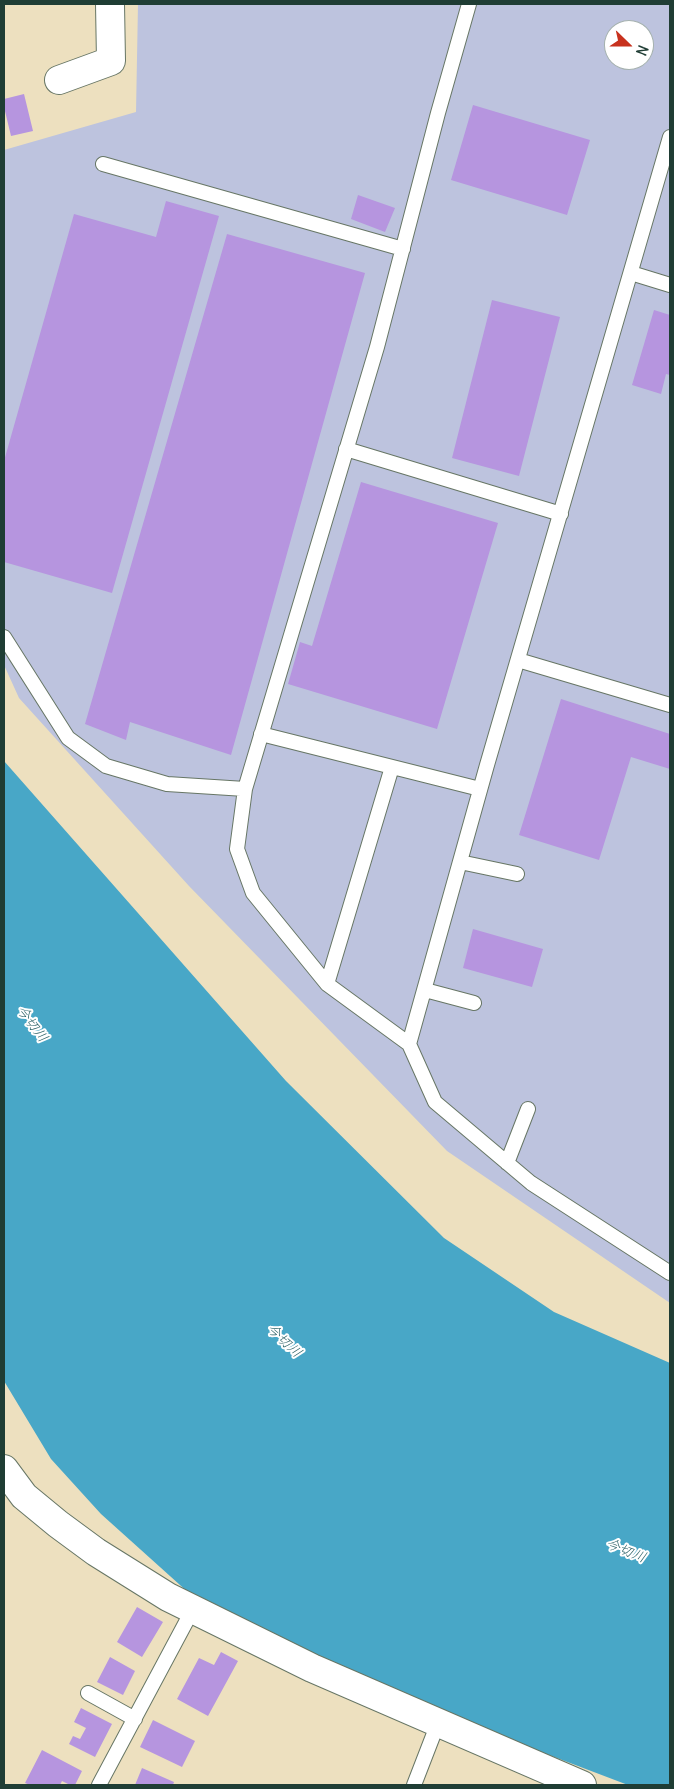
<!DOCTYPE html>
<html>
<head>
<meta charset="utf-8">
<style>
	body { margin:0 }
	#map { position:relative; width:674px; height:1789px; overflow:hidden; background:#ede0bf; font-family:Delius,sans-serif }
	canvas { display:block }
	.frame { position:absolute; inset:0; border:5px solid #1f3d34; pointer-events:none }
	.north { position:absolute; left:604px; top:20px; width:50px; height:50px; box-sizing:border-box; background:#fff; border:1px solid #a5b1ae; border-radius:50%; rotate:112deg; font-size:14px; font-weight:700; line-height:20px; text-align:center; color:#1f3d34 }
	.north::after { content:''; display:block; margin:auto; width:18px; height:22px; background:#c8321e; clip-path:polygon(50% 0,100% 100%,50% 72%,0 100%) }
</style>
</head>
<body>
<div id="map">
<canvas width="674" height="1789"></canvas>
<div class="frame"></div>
<div class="north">N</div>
</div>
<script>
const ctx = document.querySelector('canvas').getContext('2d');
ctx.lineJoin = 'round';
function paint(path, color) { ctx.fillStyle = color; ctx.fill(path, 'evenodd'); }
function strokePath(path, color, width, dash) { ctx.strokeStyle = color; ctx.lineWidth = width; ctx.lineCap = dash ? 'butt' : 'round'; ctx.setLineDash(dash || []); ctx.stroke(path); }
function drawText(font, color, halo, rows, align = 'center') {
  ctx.font = font + ' Delius,"Klee One",sans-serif'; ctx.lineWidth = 4; ctx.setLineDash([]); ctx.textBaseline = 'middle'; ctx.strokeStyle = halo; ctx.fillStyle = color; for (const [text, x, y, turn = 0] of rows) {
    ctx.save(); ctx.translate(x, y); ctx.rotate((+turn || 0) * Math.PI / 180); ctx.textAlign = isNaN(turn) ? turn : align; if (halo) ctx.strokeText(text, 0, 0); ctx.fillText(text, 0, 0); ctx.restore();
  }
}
paint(new Path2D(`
	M138,4h532v1299l-223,-152 -258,-265 -170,-188 -15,-33v-515l132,-38zM614,30h30v30h-30z`), '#bdc3de');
paint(new Path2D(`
	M4,761l282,320 158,157 110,74 116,51v422h-42l-158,-60 -270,-122 -99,-89 -50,-55 -47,-78z`), '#48a7c7');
paint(new Path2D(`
	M24,94l9,37 -22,5 -7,-29v-8z
	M473,105l117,35 -23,75 -116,-35z
	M358,195l37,13 -10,24 -34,-13z
	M166,201l53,15 -107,377 -108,-31v-101l70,-247 82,23z
	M227,234l138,39 -134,482 -101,-33 -4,18 -41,-16z
	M492,300l68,17 -41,159 -67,-18z
	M654,310l16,5v60l-4,-1 -5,20 -29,-9z
	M361,482l137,41 -61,206 -149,-45 12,-42 12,4z
	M561,699l109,35v35l-39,-12 -32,103 -80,-25z
	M473,929l70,20 -11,38 -69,-19z
	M137,1607l26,15 -21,35 -25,-15z
	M221,1652l17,9 -30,55 -31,-17 22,-41 15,7z
	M110,1657l25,14 -12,24 -26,-13z
	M81,1708l31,16 -17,33 -26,-13 4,-8 7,3 6,-11 -12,-6z
	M153,1720l42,21 -13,26 -42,-20z
	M42,1750l40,21 -7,14h-5l-8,-4 -2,4h-30l-5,-2z
	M142,1768l32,14 -1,3h-38z`), '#b695df');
const lane = new Path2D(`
	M670,137l-183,628 -78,279 26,58 96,81 139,90
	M103,164l300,85
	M631,273l39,12
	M346,449l215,65
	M4,637l64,101 38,28 61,18 78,5
	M518,660l152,45
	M261,734l219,55
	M460,862l57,12
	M327,984l65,-217
	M425,990l49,13
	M409,1044l-82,-60 -74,-91 -16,-44 8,-60 132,-442 61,-234 31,-109
	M507,1163l21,-54
	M88,1693l47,26
	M99,1785l94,-176
	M414,1785l24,-62`);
const street = new Path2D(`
	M59,80l52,-19 -1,-57
	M4,1469l20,27 34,28 38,28 72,45 144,71 270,117`);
strokePath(lane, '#677665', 16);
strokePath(street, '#677665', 30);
strokePath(lane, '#fff', 14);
strokePath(street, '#fff', 28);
drawText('italic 14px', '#2d6267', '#fff', [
	["今切川",32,1024,53],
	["今切川",284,1341,43],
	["今切川",626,1551,22]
]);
</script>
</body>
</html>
